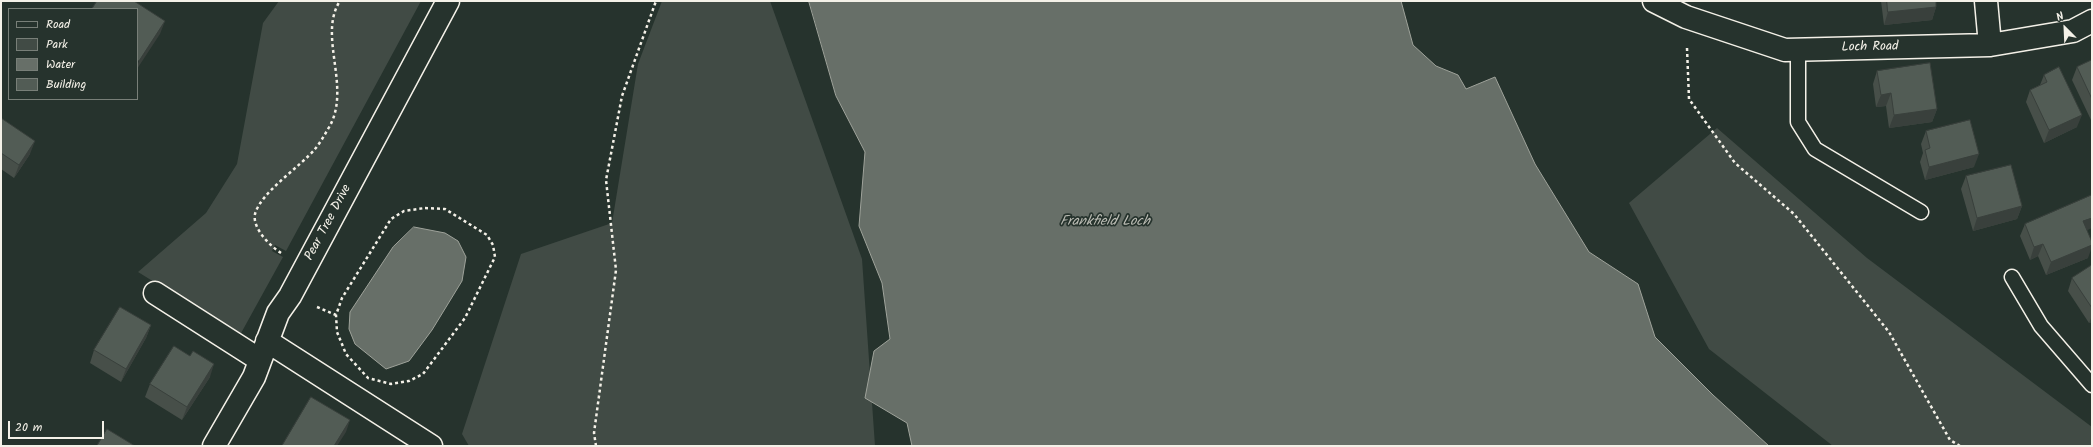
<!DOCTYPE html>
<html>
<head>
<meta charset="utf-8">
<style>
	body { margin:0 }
	#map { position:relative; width:2093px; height:447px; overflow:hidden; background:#26332d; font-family:Kalam,sans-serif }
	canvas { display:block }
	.frame { position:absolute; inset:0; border:2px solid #f4f1e8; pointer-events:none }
	.legend { position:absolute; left:8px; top:8px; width:130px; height:92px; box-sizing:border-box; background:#26332d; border:1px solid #787f78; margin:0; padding:5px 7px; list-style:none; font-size:12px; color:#f4f1e8 }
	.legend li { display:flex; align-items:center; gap:8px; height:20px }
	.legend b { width:20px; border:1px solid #787f78 }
	.north { position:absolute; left:2045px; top:8px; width:40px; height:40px; -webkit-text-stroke:3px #26332d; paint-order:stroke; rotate:336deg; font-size:11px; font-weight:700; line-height:16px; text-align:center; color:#f4f1e8 }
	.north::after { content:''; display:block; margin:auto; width:14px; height:18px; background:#f4f1e8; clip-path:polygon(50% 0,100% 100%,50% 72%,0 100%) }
	.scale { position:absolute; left:8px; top:421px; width:96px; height:18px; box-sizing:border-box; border:2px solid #f4f1e8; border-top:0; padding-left:5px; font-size:12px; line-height:14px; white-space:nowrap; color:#f4f1e8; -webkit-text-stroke:3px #26332d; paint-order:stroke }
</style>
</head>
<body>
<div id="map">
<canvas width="2093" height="447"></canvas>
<div class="frame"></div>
<ul class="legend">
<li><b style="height:5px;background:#26332d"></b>Road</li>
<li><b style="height:11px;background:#414b45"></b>Park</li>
<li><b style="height:11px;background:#676f68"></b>Water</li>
<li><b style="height:11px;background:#525c55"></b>Building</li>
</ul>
<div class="north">N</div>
<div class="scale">20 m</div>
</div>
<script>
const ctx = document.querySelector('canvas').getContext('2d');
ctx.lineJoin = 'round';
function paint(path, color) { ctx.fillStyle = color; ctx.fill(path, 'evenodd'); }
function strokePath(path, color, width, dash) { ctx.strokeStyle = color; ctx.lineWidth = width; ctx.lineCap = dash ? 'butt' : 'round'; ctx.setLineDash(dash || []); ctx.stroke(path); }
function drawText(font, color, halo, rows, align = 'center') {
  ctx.font = font + ' Kalam,sans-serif'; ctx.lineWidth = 3.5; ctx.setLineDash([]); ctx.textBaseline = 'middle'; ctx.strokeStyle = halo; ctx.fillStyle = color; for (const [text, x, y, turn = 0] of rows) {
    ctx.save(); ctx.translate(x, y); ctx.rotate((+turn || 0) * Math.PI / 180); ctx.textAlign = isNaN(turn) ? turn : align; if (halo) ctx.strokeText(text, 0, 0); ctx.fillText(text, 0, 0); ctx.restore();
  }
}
paint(new Path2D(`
	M279,1h142l-135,250 -11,-6 -3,6 11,6 -43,78 -102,-63 68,-59 31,-49 26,-141z
	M662,1h108l92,258 13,187h-406l-7,-12 59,-180 91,-31 26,-159z
	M1717,128l150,130 225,169v19h-259l-124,-97 -80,-146z`), '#414b45');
const water = new Path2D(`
	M809,1h592l12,44 23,21 22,9 8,14 29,-12 40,87 54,88 49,32 17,53 58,58 56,51h-857l-5,-23 -42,-25 9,-47 16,-12 -8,-56 -23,-57 6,-74 -29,-56z
	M414,227l31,6 13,8 8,16 -4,24 -30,49 -23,31 -23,8 -31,-25 -6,-15 1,-17 43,-65z`);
paint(water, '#676f68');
strokePath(water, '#9fa39b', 1);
const service = new Path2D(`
	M1798,49v73l17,27 106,63
	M2012,277l29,49 51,59`);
const minor = new Path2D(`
	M1654,1l32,16 99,33 205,-5 83,-14 19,-10
	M1986,1l4,44
	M155,293l105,67
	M267,341l164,105
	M214,446l40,-69 24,-64 12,-17 158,-295`);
strokePath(service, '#f4f1e8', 17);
strokePath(minor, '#f4f1e8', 25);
strokePath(new Path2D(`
	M1687,48l2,51 46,64 59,51 95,118 61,108 10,6
	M425,208l20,1 42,26 6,10 2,12 -30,61 -42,56 -14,7 -18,3 -23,-6 -22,-24 -9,-22 -1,-17 6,-17 49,-79 13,-8z
	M281,253c-11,-7 -29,-25 -26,-39 6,-22 45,-47 60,-65 5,-6 9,-13 13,-20 25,-40 -11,-93 12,-128
	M317,307l19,8
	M596,446l-2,-13 22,-163 -10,-90 16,-84 34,-95`), '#f4f1e8', 2.5, [3, 3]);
strokePath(service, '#26332d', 14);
strokePath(minor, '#26332d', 22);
paint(new Path2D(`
	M1881,1h55v6l-4,13 -48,5z
	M2092,60v62l-20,-42 5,-13z
	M1877,71l60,38 -5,13 -43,6 -3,-22 -10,1 -3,-23z
	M2044,75l33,52 -33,16 -18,-41 4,-12 10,-5z
	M1,118l29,36 -16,24 -13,-9z
	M1926,131l48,36 -49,13 -5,-18 3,-9 -2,-9z
	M1966,176l56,30 -5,13 -44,12 -12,-42z
	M2025,224l62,7 1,27 -42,17 -8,-19 -8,4 -10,-24z
	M2092,265v57l-3,1 -21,-32 4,-13z
	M151,325l-5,13 -25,44 -31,-19 4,-13z
	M210,377l-28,43 -37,-23 5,-13z`), '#474f49');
paint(new Path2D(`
	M1936,7l-4,13 -48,5 4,-13z
	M165,21l-5,13 -23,35v-3l2,-5z
	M1891,93l-5,13 -10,1 5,-12z
	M1937,109l-5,13 -43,6 5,-13z
	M2082,115l-5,12 -33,16 5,-13z
	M35,141l-5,13 -16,24 5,-13z
	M1979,154l-5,13 -49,13 4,-13z
	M2022,206l-5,13 -44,12 4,-13z
	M2092,218v10l-13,6 4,-13z
	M2043,244l-5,12 -8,4 4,-13z
	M2092,245v2l-4,11 -42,17 5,-13z
	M2092,316v6l-3,1z
	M151,325l-5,13 -25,44 5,-13z
	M214,364l-4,13 -28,43 5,-13z
	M350,420l-4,12 -9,14h-3z`), '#39403c');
const building = new Path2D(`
	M97,1h37l31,20 -26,40 -2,-1v-51h-45z
	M1887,1h49v6l-48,5z
	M2092,60v39l-15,-32z
	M1930,63l7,46 -43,6 -3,-22 -10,2 -4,-24z
	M2059,67l23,48 -33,15 -19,-40 17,-8 -3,-7z
	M1,118l34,23 -16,24 -18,-12z
	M1970,120l9,34 -50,13 -4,-17 5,-2 -4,-17z
	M2011,165l11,41 -45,12 -11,-42z
	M2092,195v23l-9,3 9,21v3l-41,17 -8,-18 -9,3 -9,-23z
	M2092,265v43l-20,-30z
	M120,307l31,18 -25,44 -32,-19z
	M174,346l16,10 3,-5 21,13 -27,43 -37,-23z
	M311,397l39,23 -16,26h-52z
	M107,429l28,17h-38z`);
paint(building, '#525c55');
strokePath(building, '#39403c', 1);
drawText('13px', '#f4f1e8', '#26332d', [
	["Loch Road",1870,48,-1],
	["Pear Tree Drive",329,223,-62]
]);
drawText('italic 14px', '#bcbdb5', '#26332d', [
	["Frankfield Loch",1105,223]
]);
</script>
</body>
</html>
